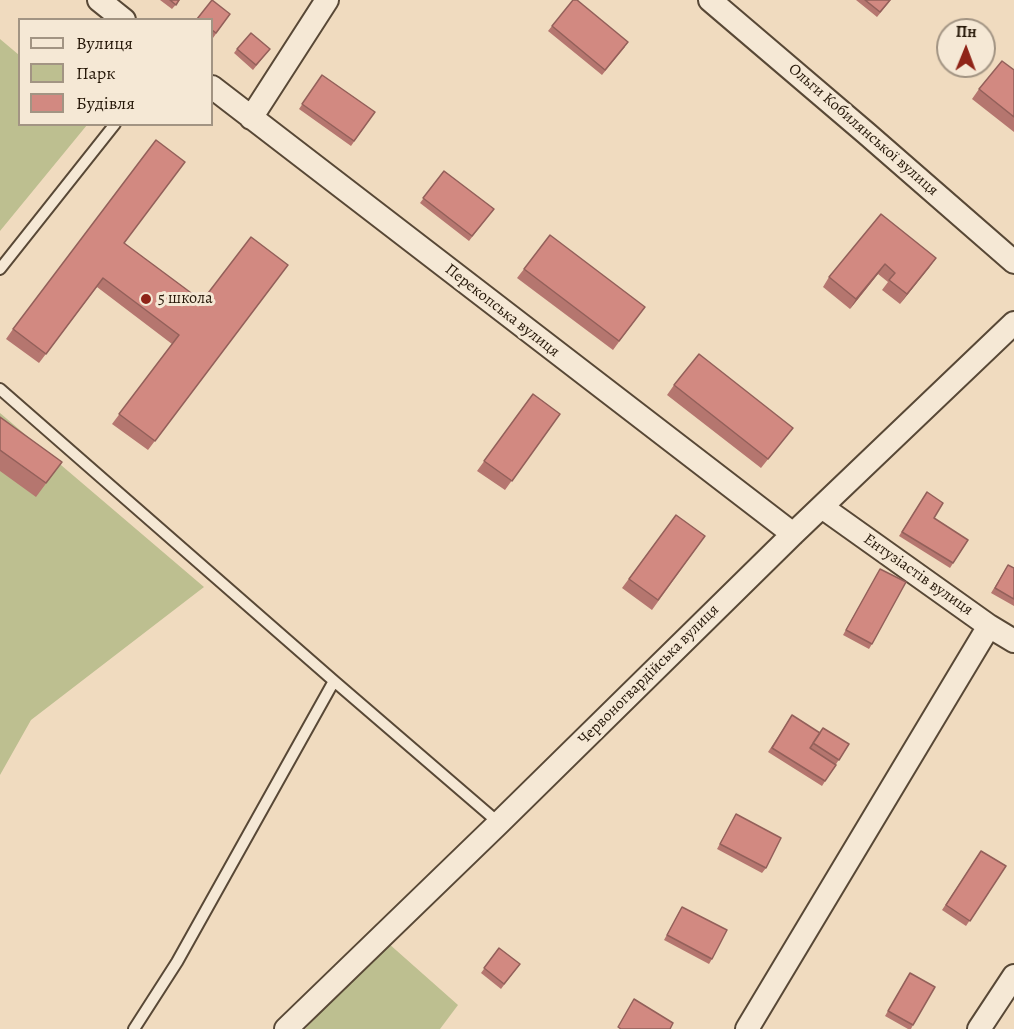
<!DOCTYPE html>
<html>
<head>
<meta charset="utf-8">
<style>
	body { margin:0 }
	#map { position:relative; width:1014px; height:1029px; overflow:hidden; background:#f0dbbf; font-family:Alegreya,serif }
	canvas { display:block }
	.legend { position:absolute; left:18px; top:18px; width:195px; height:108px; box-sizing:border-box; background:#f5e8d5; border:2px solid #a29483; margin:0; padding:8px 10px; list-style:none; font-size:18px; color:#251708 }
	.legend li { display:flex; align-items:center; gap:12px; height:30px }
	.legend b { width:30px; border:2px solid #a29483 }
	.north { position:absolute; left:936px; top:18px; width:60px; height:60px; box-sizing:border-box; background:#f5e8d5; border:2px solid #a29483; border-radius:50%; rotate:1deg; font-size:16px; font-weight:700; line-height:24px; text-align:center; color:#251708 }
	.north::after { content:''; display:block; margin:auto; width:21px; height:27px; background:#8f2418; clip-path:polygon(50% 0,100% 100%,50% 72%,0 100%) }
</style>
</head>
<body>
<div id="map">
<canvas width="1014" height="1029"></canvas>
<ul class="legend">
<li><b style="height:8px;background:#f5e8d5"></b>Вулиця</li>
<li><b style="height:16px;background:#bdbf90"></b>Парк</li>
<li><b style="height:16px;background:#d28981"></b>Будівля</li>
</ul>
<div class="north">Пн</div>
</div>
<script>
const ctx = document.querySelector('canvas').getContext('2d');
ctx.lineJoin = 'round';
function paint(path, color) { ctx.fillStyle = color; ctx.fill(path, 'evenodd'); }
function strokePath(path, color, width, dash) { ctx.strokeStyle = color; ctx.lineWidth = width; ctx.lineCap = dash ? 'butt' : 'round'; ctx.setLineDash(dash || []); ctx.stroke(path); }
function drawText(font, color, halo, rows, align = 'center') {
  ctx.font = font + ' Alegreya,serif'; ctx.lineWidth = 6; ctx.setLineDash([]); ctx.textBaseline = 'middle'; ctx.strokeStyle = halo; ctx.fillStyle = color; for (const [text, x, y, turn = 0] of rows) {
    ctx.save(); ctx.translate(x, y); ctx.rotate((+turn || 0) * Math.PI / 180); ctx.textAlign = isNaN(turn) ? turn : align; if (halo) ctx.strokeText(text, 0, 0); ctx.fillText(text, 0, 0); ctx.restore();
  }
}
paint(new Path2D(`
	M0,39l19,16 1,69 67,1 -87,106z
	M0,413l204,174 -173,133 -31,55z
	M388,943l70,62 -18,24h-135z`), '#bdbf90');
const service = new Path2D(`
	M0,269l115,-145
	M0,389l334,292 165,142
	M134,1029l43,-67 157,-281`);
const minor = new Path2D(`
	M99,0l25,20
	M710,0l156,133 148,129
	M212,87l581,447
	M251,118l76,-118
	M822,507l167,119 25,15
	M286,1029l213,-206 294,-289 221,-211
	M747,1029l242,-403
	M979,1029l35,-53`);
strokePath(service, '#584836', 14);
strokePath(minor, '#584836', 26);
strokePath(service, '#f5e8d5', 10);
strokePath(minor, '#f5e8d5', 22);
paint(new Path2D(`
	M160,0h20l-8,9z
	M856,0h35l-14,17z
	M230,14l-17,24 -1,-1v-17z
	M552,26l73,21 -23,28 -54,-44z
	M237,49h33l-17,21 -19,-17z
	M1014,70v62l-42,-33 7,-10z
	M322,75l53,37 -24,34 -52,-37z
	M444,171l50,38 -25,32 -49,-38z
	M881,214l55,44 -36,46 -18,-14 6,-8 -10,-8 -28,35 -27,-22 6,-10z
	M124,243l78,58 86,-36 -140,185 -36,-26 60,-80 -75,-57 -58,76 -33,-24 7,-10z
	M524,269l114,47 -25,34 -96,-72z
	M674,385l119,43 -32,40 -94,-73z
	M533,394l27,20 -55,76 -28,-19z
	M0,417l62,45 -26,35 -36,-26z
	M927,492l7,26 34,22 -18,28 -51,-32z
	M676,515l29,21 -53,74 -30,-22z
	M1008,565l6,3v38l-23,-13z
	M880,569l-8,75 -3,5 -26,-14z
	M792,715l28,18 29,11 -27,42 -54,-34z
	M736,814l30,54 -4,5 -45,-24z
	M981,851l25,15 -40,60 -24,-16z
	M682,907l30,52 -3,5 -45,-24z
	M499,948l21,16 -19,25 -20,-16z
	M910,973l3,52 -2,4h-3l-23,-13z`), '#b5766f');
paint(new Path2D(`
	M936,258l-7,10 -29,36 7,-10z
	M885,264l-7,10 -28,35 6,-10z`), '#93605a');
const building = new Path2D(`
	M170,0h9l-3,5z
	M212,0l18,14 -14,19 -4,-3v-10l-15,-1z
	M573,0h4l51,42 -23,28 -53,-44z
	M865,0h25l-10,12z
	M251,33l19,16 -14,16 -19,-16z
	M1002,61l12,9v47l-35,-28z
	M322,75l53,37 -21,29 -52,-37z
	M156,140l29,22 -61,81 78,58 49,-64 37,28 -133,176 -36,-27 60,-79 -76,-57 -57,76 -33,-25z
	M444,171l50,38 -22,27 -49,-38z
	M881,214l55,44 -29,36 -18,-14 6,-7 -10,-9 -29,35 -27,-22z
	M550,235l95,72 -26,34 -95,-72z
	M699,354l94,74 -25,31 -94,-74z
	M533,394l27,20 -48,67 -28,-20z
	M0,417l62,45 -16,21 -46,-33z
	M927,492l16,11 -9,15 34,22 -15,23 -51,-31z
	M676,515l29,21 -47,64 -29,-21z
	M1008,565l6,3v31l-19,-11z
	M880,569l26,13 -34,62 -26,-14z
	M792,715l28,18 -10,15 26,17 -11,16 -53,-33z
	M823,728l26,16 -10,16 -26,-17z
	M736,814l45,24 -15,30 -46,-24z
	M981,851l25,15 -36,55 -24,-16z
	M682,907l45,23 -15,29 -45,-24z
	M499,948l21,16 -16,20 -20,-16z
	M910,973l25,14 -22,38 -25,-14z
	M634,999l39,24 -3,6h-49l-3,-2z`);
paint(building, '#d28981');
strokePath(building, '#93605a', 1.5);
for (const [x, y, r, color] of [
	[146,299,6,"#8f2418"]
]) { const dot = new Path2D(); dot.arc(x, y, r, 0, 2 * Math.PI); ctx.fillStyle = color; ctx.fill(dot); strokePath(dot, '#f5e8d5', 2); }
drawText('16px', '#251708', '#f5e8d5', [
	["Ольги Кобилянської вулиця",863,130,41],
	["Перекопська вулиця",502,311,38],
	["Ентузіастів вулиця",918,575,35],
	["Червоногвардійська вулиця",649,675,-45]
]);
drawText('16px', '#251708', '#f5e8d5', [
	["5 школа",158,299]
], 'left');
</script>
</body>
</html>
